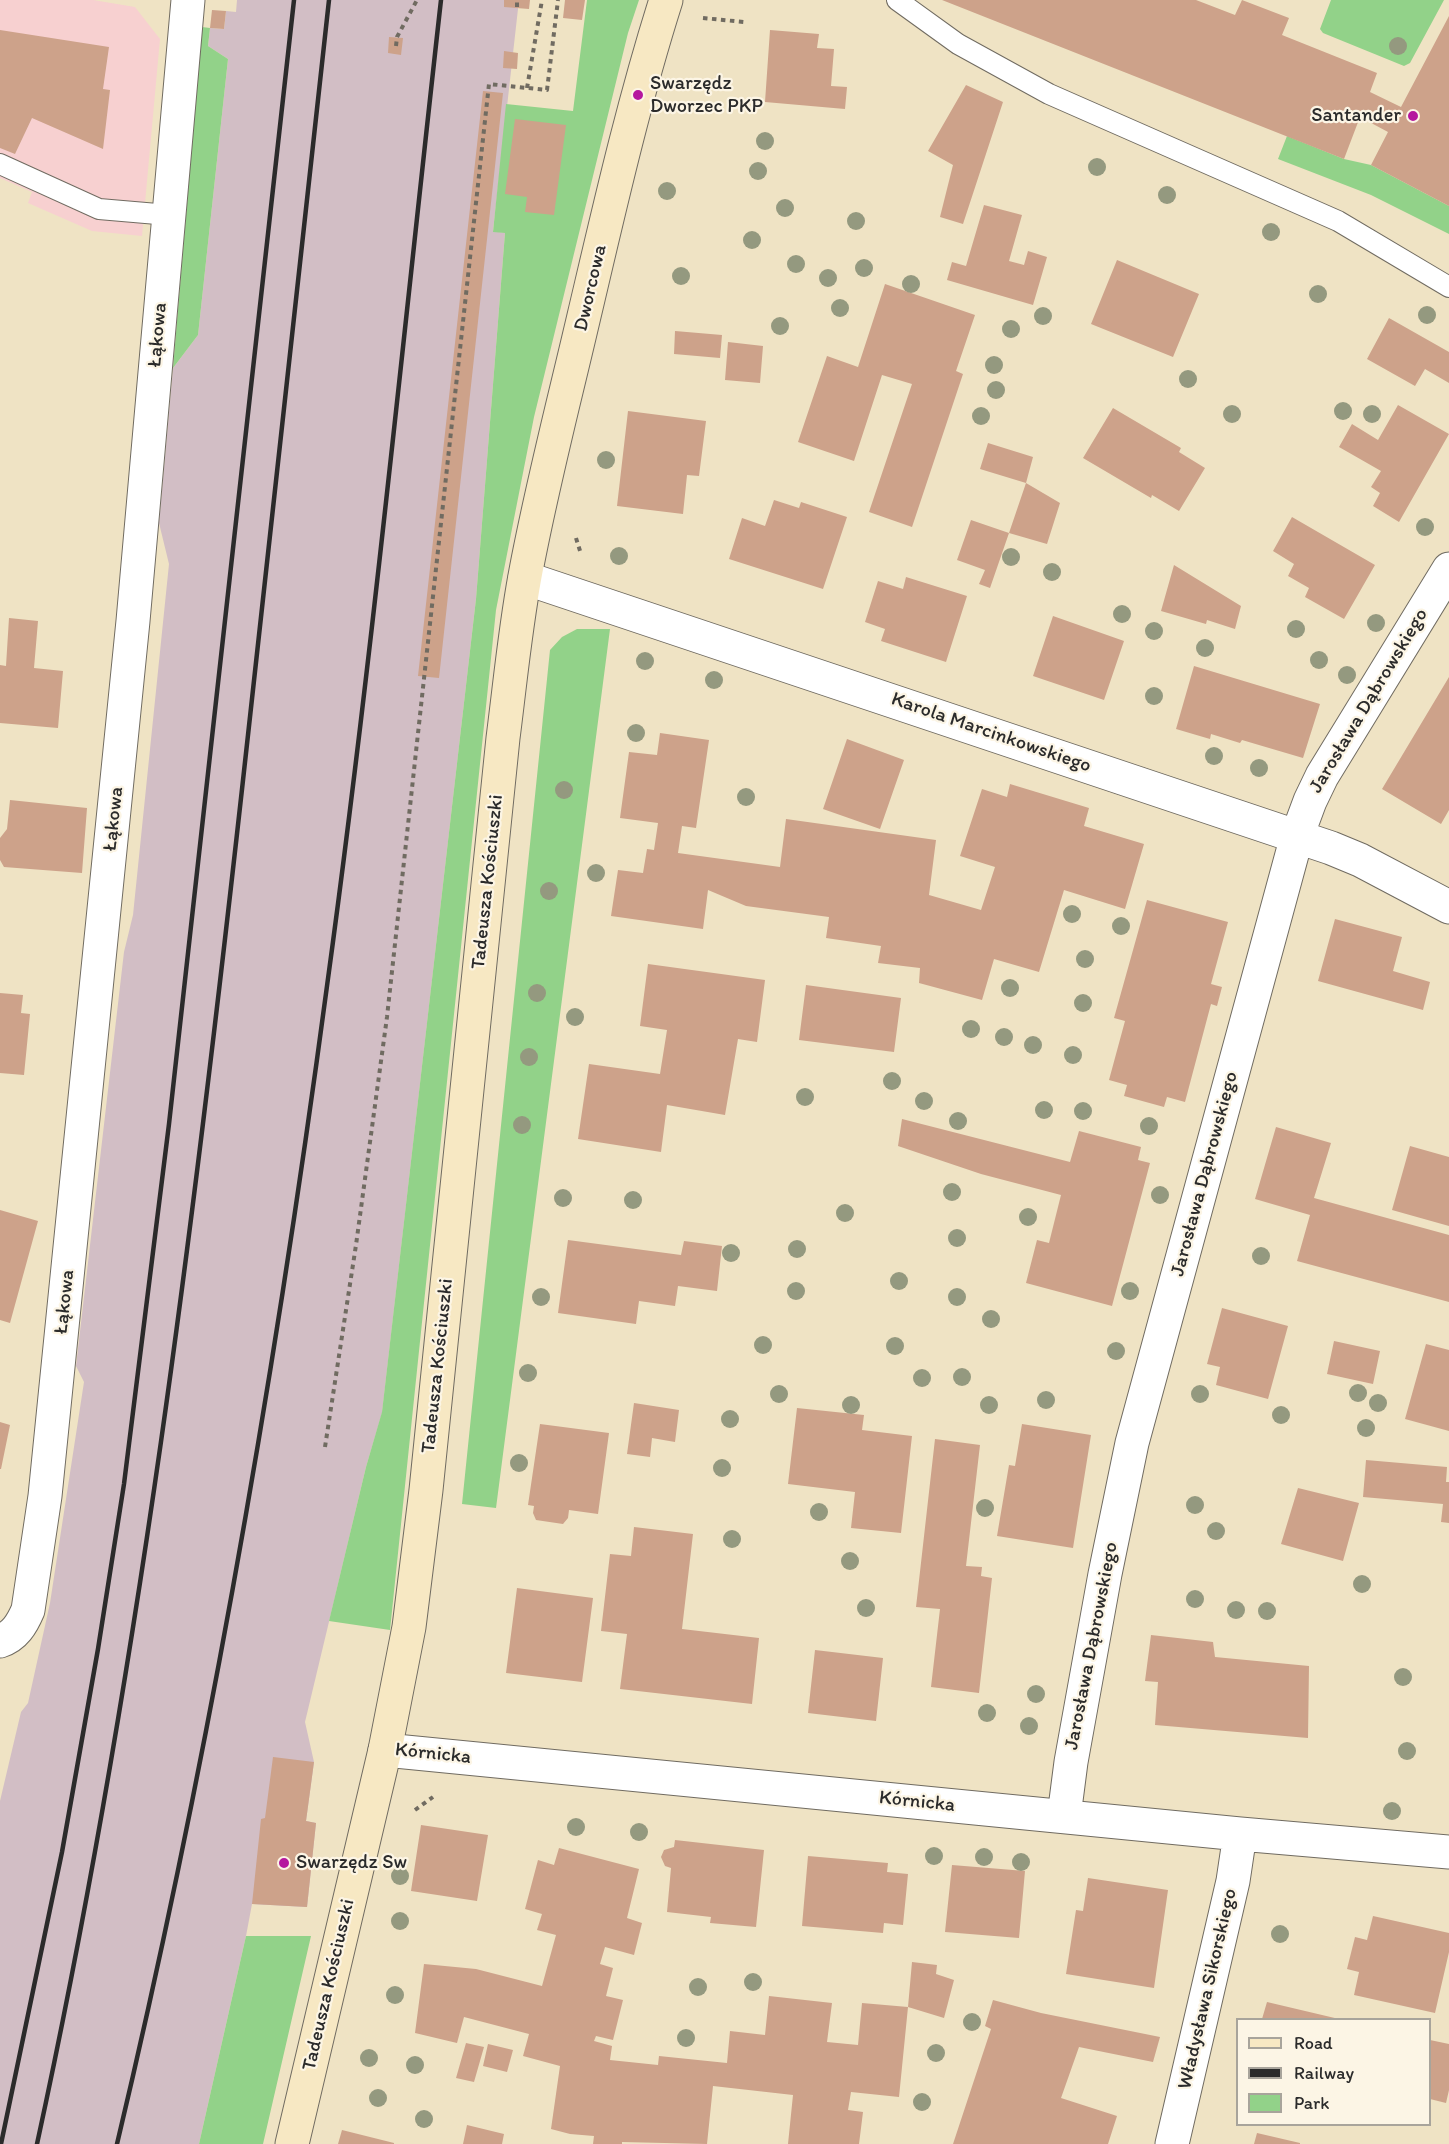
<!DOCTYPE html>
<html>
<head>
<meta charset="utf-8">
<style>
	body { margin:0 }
	#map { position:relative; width:1449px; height:2144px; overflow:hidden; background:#efe3c4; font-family:Itim,sans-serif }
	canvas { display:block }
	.legend { position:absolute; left:1236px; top:2018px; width:195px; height:108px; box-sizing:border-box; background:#fcf5e5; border:2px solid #a8a49b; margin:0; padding:8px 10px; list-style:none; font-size:18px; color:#2b2b2b }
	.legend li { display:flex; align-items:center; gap:12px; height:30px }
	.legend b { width:30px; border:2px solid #a8a49b }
</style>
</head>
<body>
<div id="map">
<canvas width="1449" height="2144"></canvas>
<ul class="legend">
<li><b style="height:8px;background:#f7e8c3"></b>Road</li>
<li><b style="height:8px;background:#2b2b2b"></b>Railway</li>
<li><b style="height:16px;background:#92d289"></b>Park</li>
</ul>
</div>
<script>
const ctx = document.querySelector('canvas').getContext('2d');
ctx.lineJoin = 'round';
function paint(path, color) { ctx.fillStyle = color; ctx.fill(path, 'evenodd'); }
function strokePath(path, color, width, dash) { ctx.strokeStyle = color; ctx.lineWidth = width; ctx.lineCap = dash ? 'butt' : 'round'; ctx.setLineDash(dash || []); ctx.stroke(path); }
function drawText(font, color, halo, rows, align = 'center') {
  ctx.font = font + ' Itim,sans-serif'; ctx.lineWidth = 4.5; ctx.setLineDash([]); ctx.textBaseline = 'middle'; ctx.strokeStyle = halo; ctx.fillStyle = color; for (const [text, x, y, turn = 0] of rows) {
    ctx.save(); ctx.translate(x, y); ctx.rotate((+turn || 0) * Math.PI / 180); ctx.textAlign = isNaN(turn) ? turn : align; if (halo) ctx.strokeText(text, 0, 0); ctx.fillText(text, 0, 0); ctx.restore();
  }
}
paint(new Path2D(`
	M0,0h93l42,7 25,32 -18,197 -50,-5 -64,-28 4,-11 -32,-14z`), '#f7d0d0');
paint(new Path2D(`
	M237,0h282l-26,231 12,2 -29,366 -94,814 -16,54 -61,255 9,40 -8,59 10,2 -9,84 -55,-3 -6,32 -47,208h-199v-343l21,-89 7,-9 22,-100 34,-221 -8,-16 48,-414 9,-37 36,-351 -10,-41 14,-155 25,-33 30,-276 -20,-13 2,-18 14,1 2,-18 10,1z`), '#d2bec5');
paint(new Path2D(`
	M587,0h52l-11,33 -94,384 -38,193 -106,1020 -61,-9 37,-154 16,-55 94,-813 29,-366 -12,-1 13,-128 67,7z
	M1331,0h113l-34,63 -6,3 -81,-33 -3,-4z
	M202,27l8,1 -2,18 20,13 -30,276 -25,33z
	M1287,136l57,23 27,6 78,41v28l-78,-39 -93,-36z
	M577,629h33l-114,879 -34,-4 88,-854 12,-13z
	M246,1936h65l-48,208h-64z`), '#92d289');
paint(new Path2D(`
	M504,0h26l-1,9 -25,-2z
	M565,0h20l-3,20 -19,-2z
	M942,0h254l39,15 7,-15 47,18 -7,17 95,38 -7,19 31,15 48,-91v190l-78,-41 17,-33 -28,-15 -16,42z
	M212,10l14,1 -2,18 -14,-1z
	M0,30l109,17 -6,42 7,1 -7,59 -71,-31 -17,36 -15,-6z
	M770,30l49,4 -2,14 17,1 -3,37 16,1 -2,22 -80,-7z
	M389,37l14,1 -2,17 -13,-2z
	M504,51l14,2 -1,16 -14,-1z
	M966,85l37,17 -40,122 -23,-7 13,-52 -25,-14z
	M483,91l20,2 -64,585 -21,-2z
	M515,119l51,6 -12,90 -29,-3 2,-15 -22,-3z
	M984,205l38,10 -13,46 15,4 4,-14 19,6 -14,48 -86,-25 5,-18 14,4z
	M1117,260l82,34 -26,63 -82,-33z
	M885,284l90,31 -19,56 7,3 -51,153 -43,-15 43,-128 -30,-9 -28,86 -56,-19 29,-86 31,11z
	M1389,318l60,34v31l-24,-14 -10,17 -48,-27z
	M675,331l47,4 -2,23 -46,-4z
	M728,342l35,4 -3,37 -35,-3z
	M1398,405l51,29 -50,88 -26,-16 7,-13 -9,-6 10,-16 -42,-24 13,-23 26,16z
	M1113,408l68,40 -2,4 26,16 -26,43 -27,-16 -1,3 -68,-40z
	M628,411l78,10 -7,55 -12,-1 -4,39 -66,-8z
	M988,443l45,14 -7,26 -46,-14z
	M1026,483l34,20 -13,41 -38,-11 -19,55 -11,-4 6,-14 -28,-10 14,-40 38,13z
	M774,500l25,8 2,-6 46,15 -24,72 -94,-30 13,-41 23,8z
	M1292,517l83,48 -31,54 -39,-22 4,-9 -21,-12 6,-12 -21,-13z
	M1174,565l67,41 -6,23 -28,-9 -1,4 -45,-13z
	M906,577l61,19 -21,66 -65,-21 4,-12 -20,-7 13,-41 25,8z
	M1053,616l71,25 -20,59 -71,-24z
	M9,618l29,3 -4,47 29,3 -5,57 -58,-5v-58l6,1z
	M1194,666l126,38 -17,54 -61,-18 -2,3 -29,-9 -1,5 -34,-10z
	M1449,677v133l-8,14 -59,-35z
	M660,733l49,7 -13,88 -14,-2 -4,27 102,14 6,-48 150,21 -7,55 52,15 14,-43 -35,-11 22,-67 25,8 3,-13 79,24 -5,18 60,18 -19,65 -61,-19 -25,82 -45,-13 -12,41 -63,-17 1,-15 -42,-5 3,-17 -55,-8 3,-21 -83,-11 -38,-16 -5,39 -92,-13 7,-46 25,3 4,-24 7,1 4,-27 -38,-5 9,-66 28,3z
	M847,739l57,21 -24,69 -57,-20z
	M10,800l77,8 -5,65 -78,-6 -4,-7v-22l7,-9z
	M1147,900l81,22 -17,62 11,3 -5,19 -6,-2 -26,98 -18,-5 -3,10 -40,-11 3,-11 -18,-5 16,-59 -11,-3z
	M1335,919l67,18 -9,34 37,11 -7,28 -105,-29z
	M648,964l117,16 -8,62 -19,-3 -13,76 -58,-10 -6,47 -83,-13 11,-75 71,10 7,-44 -27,-4z
	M806,985l95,13 -7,54 -95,-12z
	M0,993l23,2 -2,18 9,1 -6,61 -24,-2z
	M902,1119l168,43 9,-31 62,16 -3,13 12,3 -38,143 -86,-23 11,-43 12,3 12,-48 -80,-21 -83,-28z
	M1276,1127l55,16 -17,55 135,37v67l-152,-41 13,-46 -55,-16z
	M1410,1146l39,11v69l-57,-16z
	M0,1210l38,11 -28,102 -10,-3z
	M568,1240l113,15 3,-14 38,5 -5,45 -39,-5 -3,20 -36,-5 -3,23 -78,-11z
	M1222,1308l66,18 -20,73 -52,-14 4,-18 -13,-3z
	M1334,1341l46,10 -7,33 -46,-10z
	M1426,1344l23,6v81l-44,-12z
	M634,1403l45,7 -4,32 -23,-4 -2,19 -23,-3z
	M797,1408l67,7 -2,15 50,6 -11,97 -50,-5 4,-36 -67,-8z
	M0,1422l10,3 -9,44h-1z
	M540,1424l69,9 -11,81 -29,-4 -1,8 -5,6 -27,-4 -3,-7 1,-7 -6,-1z
	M1022,1424l69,11 -18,113 -76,-12 12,-71 6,1z
	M935,1439l45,6 -14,121 16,1 -1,9 11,2 -13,115 -48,-6 9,-78 -24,-2z
	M1366,1460l81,7 -1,15h3v41l-8,-1 2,-18 -80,-7z
	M1298,1488l61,15 -16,58 -62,-17z
	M634,1527l59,7 -11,95 77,9 -7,66 -132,-15 7,-55 -26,-3 9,-77 21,2z
	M517,1588l76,10 -11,84 -76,-9z
	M1151,1635l62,7 2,15 94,9 -1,72 -153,-13 3,-43 -13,-1z
	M815,1650l68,8 -7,63 -68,-8z
	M273,1757l41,5 -8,59 10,2 -9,84 -55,-3 9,-85 4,-1z
	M421,1825l67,10 -11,66 -66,-10z
	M675,1840l89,10 -8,77 -46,-4 1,-6 -44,-5 4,-44 -6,-2 -4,-9 3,-7 10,-3z
	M559,1848l80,21 -12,49 15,5 -8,32 -29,-8 -5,17 13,4 -7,28 17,4 -10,40 -17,-4 -2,5 18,5 -2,14 48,5 1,-9 68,7 3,-32 35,4 4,-39 63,7 -5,39 31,3 4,-42 46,4 4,-45 25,3 -1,9 18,6 -10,38 -36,-11 -9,90 -48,-5 -3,18 15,2 -4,32h-71l5,-49 -80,-9 -6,58 -85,-2v2h-29l1,-8 -24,-2 -19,-5 9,-63 -37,-10 6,-22 -65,-17 -7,26 -42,-10 9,-69 52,5 66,17 14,-51 -19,-5 5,-16 -17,-5 13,-49 16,5z
	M808,1856l80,7 -1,9 21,2 -5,51 -19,-2 -1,10 -81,-7z
	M952,1865l73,6 -6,67 -74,-6z
	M1088,1878l80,12 -14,98 -88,-14 10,-64 7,1z
	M1373,1916l76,17v19l-14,61 -81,-18 5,-23 -12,-3 8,-32 12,3z
	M993,2000l48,13 119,24 -7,25 -74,-15 -18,51 56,18 -9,28h-155l38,-115 -6,-3z
	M1267,2002l72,17h-77z
	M1430,2040l19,4v46l-3,13 -16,-4z
	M466,2043l18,4 -10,35 -18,-4z
	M488,2044l25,6 -6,22 -24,-6z
	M467,2125l37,9 -2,10h-39z
	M342,2130l52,13v1h-56z
	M1257,2133l43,10v1h-46z`), '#cda28a');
const lane = new Path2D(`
	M897,0l61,44 91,50 289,127 111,66
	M0,164l99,45 70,6`);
const street = new Path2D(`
	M525,578l806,270 29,12 89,47
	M0,1641c15,-5 22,-17 28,-31l17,-114 88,-875 55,-621
	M385,1750l855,84 209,18
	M1064,1816l7,-54 34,-188 27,-131 165,-607 13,-35 12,-25 127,-207
	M1172,2144l61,-263 7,-47`);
const secondary = new Path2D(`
	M292,2144l93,-394 24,-123 17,-137 77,-752c7,-54 12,-108 22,-162 16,-87 39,-174 59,-260 25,-106 49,-212 82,-316`);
strokePath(lane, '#706b61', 22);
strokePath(street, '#706b61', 35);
strokePath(secondary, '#706b61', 35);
strokePath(new Path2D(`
	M517,7v-7
	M703,18l41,4
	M396,46l1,-9 20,-37
	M527,88l15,-88
	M576,538l5,16
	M325,1447l31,-202 31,-228 102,-933 58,6 11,-90
	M415,1810l18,-13`), '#706b61', 4, [4.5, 4.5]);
strokePath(lane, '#fff', 20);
strokePath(street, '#fff', 33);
strokePath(secondary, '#f7e8c3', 33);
strokePath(new Path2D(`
	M1,2144l61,-292 36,-203 26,-165 45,-360 125,-1124
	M37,2144c101,-465 159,-936 211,-1409 27,-245 54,-490 81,-735
	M117,2144c91,-382 158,-769 210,-1158 45,-328 77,-657 114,-986`), '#2b2b2b', 4.5);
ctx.fillStyle = '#94997f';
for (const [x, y] of [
	[1398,46],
	[765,141],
	[1097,167],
	[758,171],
	[667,191],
	[1167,195],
	[785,208],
	[856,221],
	[1271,232],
	[752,240],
	[796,264],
	[864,268],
	[681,276],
	[828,278],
	[911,284],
	[1318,294],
	[840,308],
	[1427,315],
	[1043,316],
	[780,326],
	[1011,329],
	[994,365],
	[1188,379],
	[996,390],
	[1343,411],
	[1232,414],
	[1372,414],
	[981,416],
	[606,460],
	[1425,527],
	[619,556],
	[1011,557],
	[1052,572],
	[1122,614],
	[1376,623],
	[1296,629],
	[1154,631],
	[1205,648],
	[1319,660],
	[645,661],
	[1347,675],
	[714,680],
	[1154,696],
	[636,733],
	[1214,756],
	[1259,768],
	[564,790],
	[746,797],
	[596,873],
	[549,891],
	[1072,914],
	[1121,926],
	[1085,959],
	[1010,988],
	[537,993],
	[1083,1003],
	[575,1017],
	[971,1029],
	[1004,1037],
	[1033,1045],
	[1073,1055],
	[529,1057],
	[892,1081],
	[805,1097],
	[924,1101],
	[1044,1110],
	[1083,1111],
	[958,1121],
	[522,1125],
	[1149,1126],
	[952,1192],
	[1160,1195],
	[563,1198],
	[633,1200],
	[845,1213],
	[1028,1217],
	[957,1238],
	[797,1249],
	[731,1253],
	[1261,1256],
	[899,1281],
	[796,1291],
	[1130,1291],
	[541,1297],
	[957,1297],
	[991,1319],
	[763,1345],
	[895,1346],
	[1116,1351],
	[528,1373],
	[962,1377],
	[922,1378],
	[1358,1393],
	[779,1394],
	[1200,1394],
	[1046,1400],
	[1378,1403],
	[851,1405],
	[989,1405],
	[1281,1415],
	[730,1419],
	[1366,1428],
	[519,1463],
	[722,1468],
	[1195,1505],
	[985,1508],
	[819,1512],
	[1216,1531],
	[732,1539],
	[850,1561],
	[1362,1584],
	[1195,1599],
	[866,1608],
	[1236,1610],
	[1267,1611],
	[1403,1677],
	[1036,1694],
	[987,1713],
	[1029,1726],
	[1407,1751],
	[1392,1811],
	[576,1827],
	[639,1832],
	[934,1856],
	[984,1857],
	[1021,1862],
	[400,1876],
	[400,1921],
	[1280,1934],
	[753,1982],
	[698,1987],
	[395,1995],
	[972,2022],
	[686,2038],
	[936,2053],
	[369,2058],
	[415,2065],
	[378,2098],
	[922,2102],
	[424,2119]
]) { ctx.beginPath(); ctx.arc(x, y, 9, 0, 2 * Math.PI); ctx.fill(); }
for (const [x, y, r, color] of [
	[638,95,6,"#b5179e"],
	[1413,116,6,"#b5179e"],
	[284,1863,6,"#b5179e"]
]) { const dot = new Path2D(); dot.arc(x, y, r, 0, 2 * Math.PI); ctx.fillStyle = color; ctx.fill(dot); strokePath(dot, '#fcf5e5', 2); }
drawText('20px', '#2b2b2b', '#fcf5e5', [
	["Swarzędz",650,84],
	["Dworzec PKP",650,107],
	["Santander",1401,116,"right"],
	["Swarzędz Sw",296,1863]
], 'left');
drawText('20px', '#2b2b2b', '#fcf5e5', [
	["Dworcowa",591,288,-77],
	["Łąkowa",158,335,-85],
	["Jarosława Dąbrowskiego",1369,701,-59],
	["Karola Marcinkowskiego",991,733,19],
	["Łąkowa",114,819,-84],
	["Tadeusza Kościuszki",488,882,-84],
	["Jarosława Dąbrowskiego",1205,1174,-75],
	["Łąkowa",65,1302,-84],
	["Tadeusza Kościuszki",438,1366,-84],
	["Jarosława Dąbrowskiego",1092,1646,-79],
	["Kórnicka",433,1754,6],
	["Kórnicka",917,1802,6],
	["Tadeusza Kościuszki",329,1985,-77],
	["Władysława Sikorskiego",1208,1989,-77]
]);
</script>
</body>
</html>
